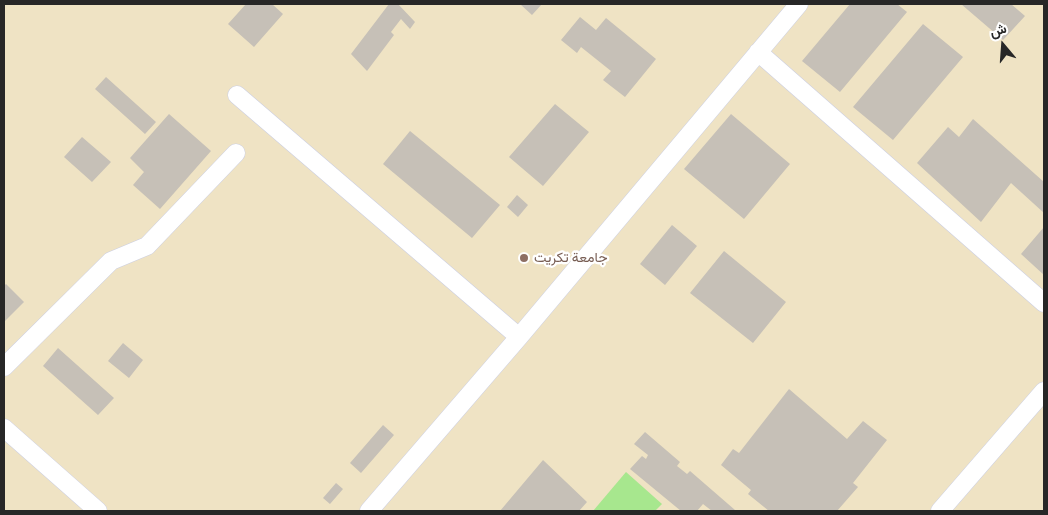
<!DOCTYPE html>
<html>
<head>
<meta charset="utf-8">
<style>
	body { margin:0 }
	#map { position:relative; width:1048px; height:515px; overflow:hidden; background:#ebe3d6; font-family:"Fira Sans Condensed",Vazirmatn,sans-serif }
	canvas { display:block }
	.frame { position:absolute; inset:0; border:5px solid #272727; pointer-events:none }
	.north { position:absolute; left:978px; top:20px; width:50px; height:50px; -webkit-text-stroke:4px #fff; paint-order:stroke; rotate:342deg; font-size:14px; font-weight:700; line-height:20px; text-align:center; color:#272727 }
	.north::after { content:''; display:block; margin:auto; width:18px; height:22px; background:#272727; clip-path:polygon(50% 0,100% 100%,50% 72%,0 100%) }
</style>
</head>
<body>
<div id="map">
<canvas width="1048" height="515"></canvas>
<div class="frame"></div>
<div class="north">ش</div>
</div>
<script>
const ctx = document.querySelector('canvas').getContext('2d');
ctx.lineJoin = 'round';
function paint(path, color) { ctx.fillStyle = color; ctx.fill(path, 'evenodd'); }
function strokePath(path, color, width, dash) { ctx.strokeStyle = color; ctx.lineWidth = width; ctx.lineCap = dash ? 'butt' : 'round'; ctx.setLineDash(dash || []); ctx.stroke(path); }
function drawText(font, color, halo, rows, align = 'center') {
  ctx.font = font + ' "Fira Sans Condensed",Vazirmatn,sans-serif'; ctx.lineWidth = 4.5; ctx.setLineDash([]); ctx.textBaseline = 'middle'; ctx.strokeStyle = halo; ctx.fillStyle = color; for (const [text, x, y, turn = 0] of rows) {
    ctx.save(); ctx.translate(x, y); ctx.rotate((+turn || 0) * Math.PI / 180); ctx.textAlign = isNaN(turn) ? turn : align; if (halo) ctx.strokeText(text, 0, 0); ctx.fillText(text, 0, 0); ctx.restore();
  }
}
paint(new Path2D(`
	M4,4h1040v507h-1040z`), '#efe3c4');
paint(new Path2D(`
	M626,472l36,32 -7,7h-62z`), '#a7e78e');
paint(new Path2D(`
	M246,4h26l11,10 -29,33 -26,-23z
	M389,4h9l17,18 -5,7 -9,-10 -10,13 3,3 -27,36 -16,-17z
	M520,4h22l-10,11z
	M850,4h47l10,8 -67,80 -38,-31z
	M961,4h50l14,12 -22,24z
	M580,17l16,13 10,-12 50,41 -31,38 -22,-17 8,-9 -30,-24 -4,6 -16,-13z
	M923,24l40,33 -70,83 -40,-33z
	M106,77l50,45 -11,12 -50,-45z
	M555,104l34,28 -46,54 -34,-29z
	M169,114l42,37 -51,58 -27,-24 11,-13 -14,-14z
	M731,114l59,50 -46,55 -60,-50z
	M973,119l71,63v31l-33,-30 -30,39 -64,-59 31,-36 11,10z
	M410,131l90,74 -28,33 -89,-74z
	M82,137l29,25 -19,20 -28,-25z
	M517,195l11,10 -10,12 -11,-10z
	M672,225l25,21 -32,39 -25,-21z
	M1044,227v48l-23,-21z
	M724,251l62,51 -33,41 -63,-50z
	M6,284l18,18 -20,20v-36z
	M123,343l20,17 -14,18 -21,-17z
	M58,348l56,50 -16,17 -55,-49z
	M789,389l58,50 16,-18 24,19 -34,43 5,4 -21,24h-68l-21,-17 3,-4 -30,-25 12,-16 6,4z
	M383,425l11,10 -33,38 -11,-10z
	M645,432l35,30 -3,4 10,8 3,-3 45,39 -1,1h-22l-9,-7 -6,7h-16l-51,-42 12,-13 4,3 2,-4 -14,-11z
	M543,460l44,42 -8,9h-79z
	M336,483l7,6 -13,15 -7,-6z`), '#c6c0b7');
const minor = new Path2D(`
	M758,52l286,251
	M237,95l282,242
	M4,367l107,-106 36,-15 89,-93
	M4,428l94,83
	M369,511l150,-174 280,-333
	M940,511l104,-120`);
strokePath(minor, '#cccfe2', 19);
strokePath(minor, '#fff', 18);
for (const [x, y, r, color] of [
	[524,258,5,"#8d6e63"]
]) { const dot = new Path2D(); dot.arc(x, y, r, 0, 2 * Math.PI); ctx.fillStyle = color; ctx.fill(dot); strokePath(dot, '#fff', 2); }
drawText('14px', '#785e54', '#fff', [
	["جامعة تكريت",534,258]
], 'left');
</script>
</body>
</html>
